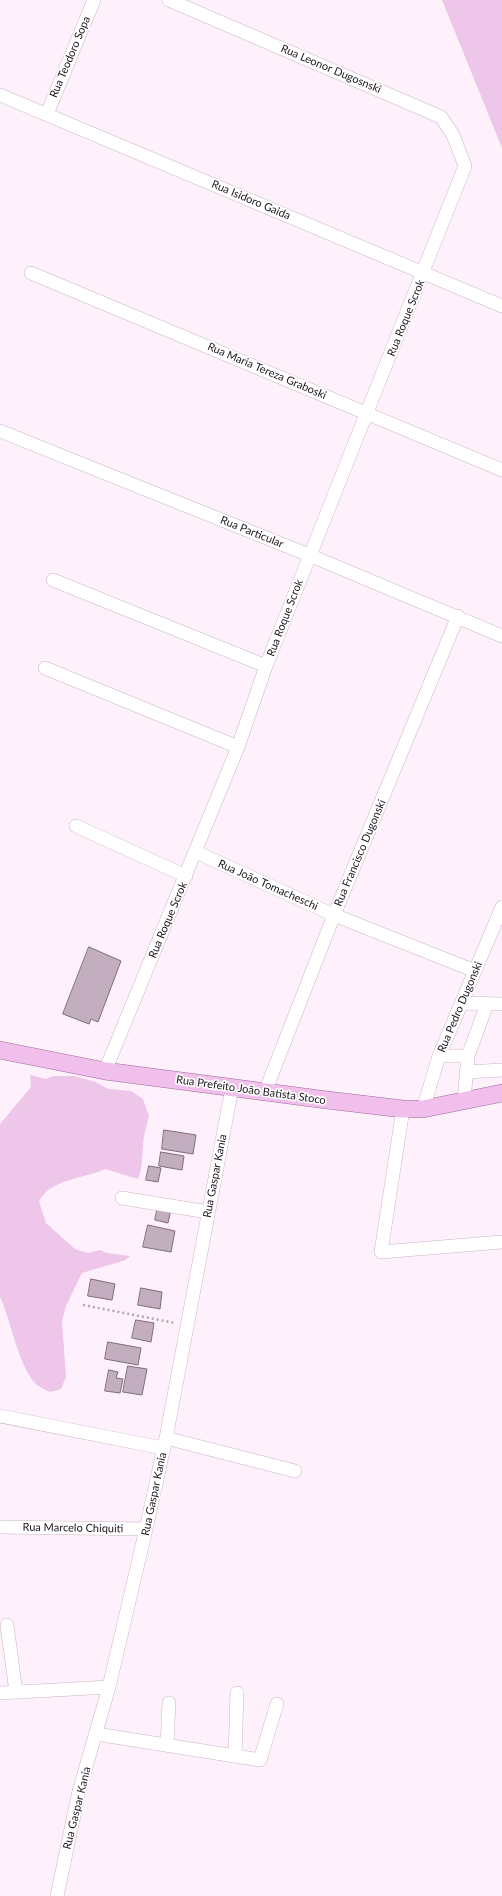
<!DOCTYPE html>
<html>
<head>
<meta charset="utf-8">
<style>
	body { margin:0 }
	canvas { display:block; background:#fef1fc }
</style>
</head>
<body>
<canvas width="502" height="1896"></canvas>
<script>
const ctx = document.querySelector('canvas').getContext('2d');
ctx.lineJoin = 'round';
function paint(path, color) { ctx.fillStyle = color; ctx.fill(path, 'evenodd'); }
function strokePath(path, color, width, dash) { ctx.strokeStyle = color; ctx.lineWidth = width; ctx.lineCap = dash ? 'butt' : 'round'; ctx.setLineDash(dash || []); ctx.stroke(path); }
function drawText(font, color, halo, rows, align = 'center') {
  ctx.font = font + ' Lato,sans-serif'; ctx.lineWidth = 3.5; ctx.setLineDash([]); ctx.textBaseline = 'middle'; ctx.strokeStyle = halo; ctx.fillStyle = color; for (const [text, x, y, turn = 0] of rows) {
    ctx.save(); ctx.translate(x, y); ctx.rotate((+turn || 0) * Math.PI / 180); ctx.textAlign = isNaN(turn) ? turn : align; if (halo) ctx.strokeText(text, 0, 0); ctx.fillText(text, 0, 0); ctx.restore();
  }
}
paint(new Path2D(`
	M442,0h60v148z
	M30,1075l16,4 7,-3h21l22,6 12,7 23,2 12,8 6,17 -5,20 -3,34 -3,9 -33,-10c-21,10 -53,9 -66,32l7,22 29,26 13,4 12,-3 7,3 23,3 -4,4 -44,13 -16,33 -4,15 4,56 -5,12 -11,3c-4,-2 -9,-4 -13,-7 -18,-16 -26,-65 -37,-88v-173l31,-37z`), '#eec6e9');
const building = new Path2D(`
	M89,947l32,14 -23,61 -7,-3 -2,5 -26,-10z
	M164,1130l32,5 -3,19 -31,-5z
	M161,1152l23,4 -2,14 -23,-4z
	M149,1166l12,2 -3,14 -12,-2z
	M158,1206l13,3 -3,14 -13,-3z
	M148,1225l27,6 -4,21 -28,-5z
	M91,1279l24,5 -3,16 -24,-4z
	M141,1288l21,4 -2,17 -22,-4z
	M136,1320l18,3 -3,19 -19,-4z
	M108,1342l33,6 -3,17 -33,-6z
	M128,1366l19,3 -5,26 -19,-3z
	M109,1370l9,2 -2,6 7,1 -3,14 -15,-2z`);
paint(building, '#c3aec0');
strokePath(building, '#7e6b7b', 1);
const minor = new Path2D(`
	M0,95l502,211
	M47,114l47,-114
	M31,273l471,197
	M0,431l309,124 193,81
	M53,580l213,86
	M45,668l193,79
	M76,826l110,50
	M196,852l138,63 141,56
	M463,1003l39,1
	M439,1056h29
	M105,1071l133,-324 28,-81 199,-500 -12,-31 -12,-18 -272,-117
	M466,1072l36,-2
	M265,1092l69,-177 124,-299
	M464,1100l4,-44 19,-52
	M403,1109l-22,143 121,-10
	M423,1109l16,-53 63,-149
	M122,1198l86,14
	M0,1416l163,32
	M166,1438l129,33
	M0,1527l146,2
	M7,1625l9,67
	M0,1693l109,-6
	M96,1734l164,26 17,-56
	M167,1745l2,-42
	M235,1756l2,-63
	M57,1896l22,-105 30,-104 37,-158 20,-91 66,-350`);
const major = new Path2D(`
	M0,1050l105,21 222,29 76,9h20l79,-16`);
strokePath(minor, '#c9b5c6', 14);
strokePath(major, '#a0689a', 18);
strokePath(new Path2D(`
	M83,1305l92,18`), '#b2a7b0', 2.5, [2, 3]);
strokePath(minor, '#fff', 13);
strokePath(major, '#f1bfeb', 17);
drawText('11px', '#1c151b', '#fff', [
	["Rua Teodoro Sopa",70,57,-67],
	["Rua Leonor Dugosnski",331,69,23],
	["Rua Isidoro Gaida",251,200,23],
	["Rua Roque Scrok",406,318,-68],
	["Rua Maria Tereza Graboski",267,371,23],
	["Rua Particular",252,532,22],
	["Rua Roque Scrok",285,618,-69],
	["Rua Francisco Dugonski",360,853,-67],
	["Rua João Tomacheschi",268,885,24],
	["Rua Roque Scrok",168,920,-67],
	["Rua Pedro Dugonski",460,1007,-67],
	["Rua Prefeito João Batista Stoco",251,1090,8],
	["Rua Gaspar Kania",215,1176,-79],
	["Rua Gaspar Kania",154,1494,-78],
	["Rua Marcelo Chiquiti",73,1528,1],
	["Rua Gaspar Kania",77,1808,-76]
]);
</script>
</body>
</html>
